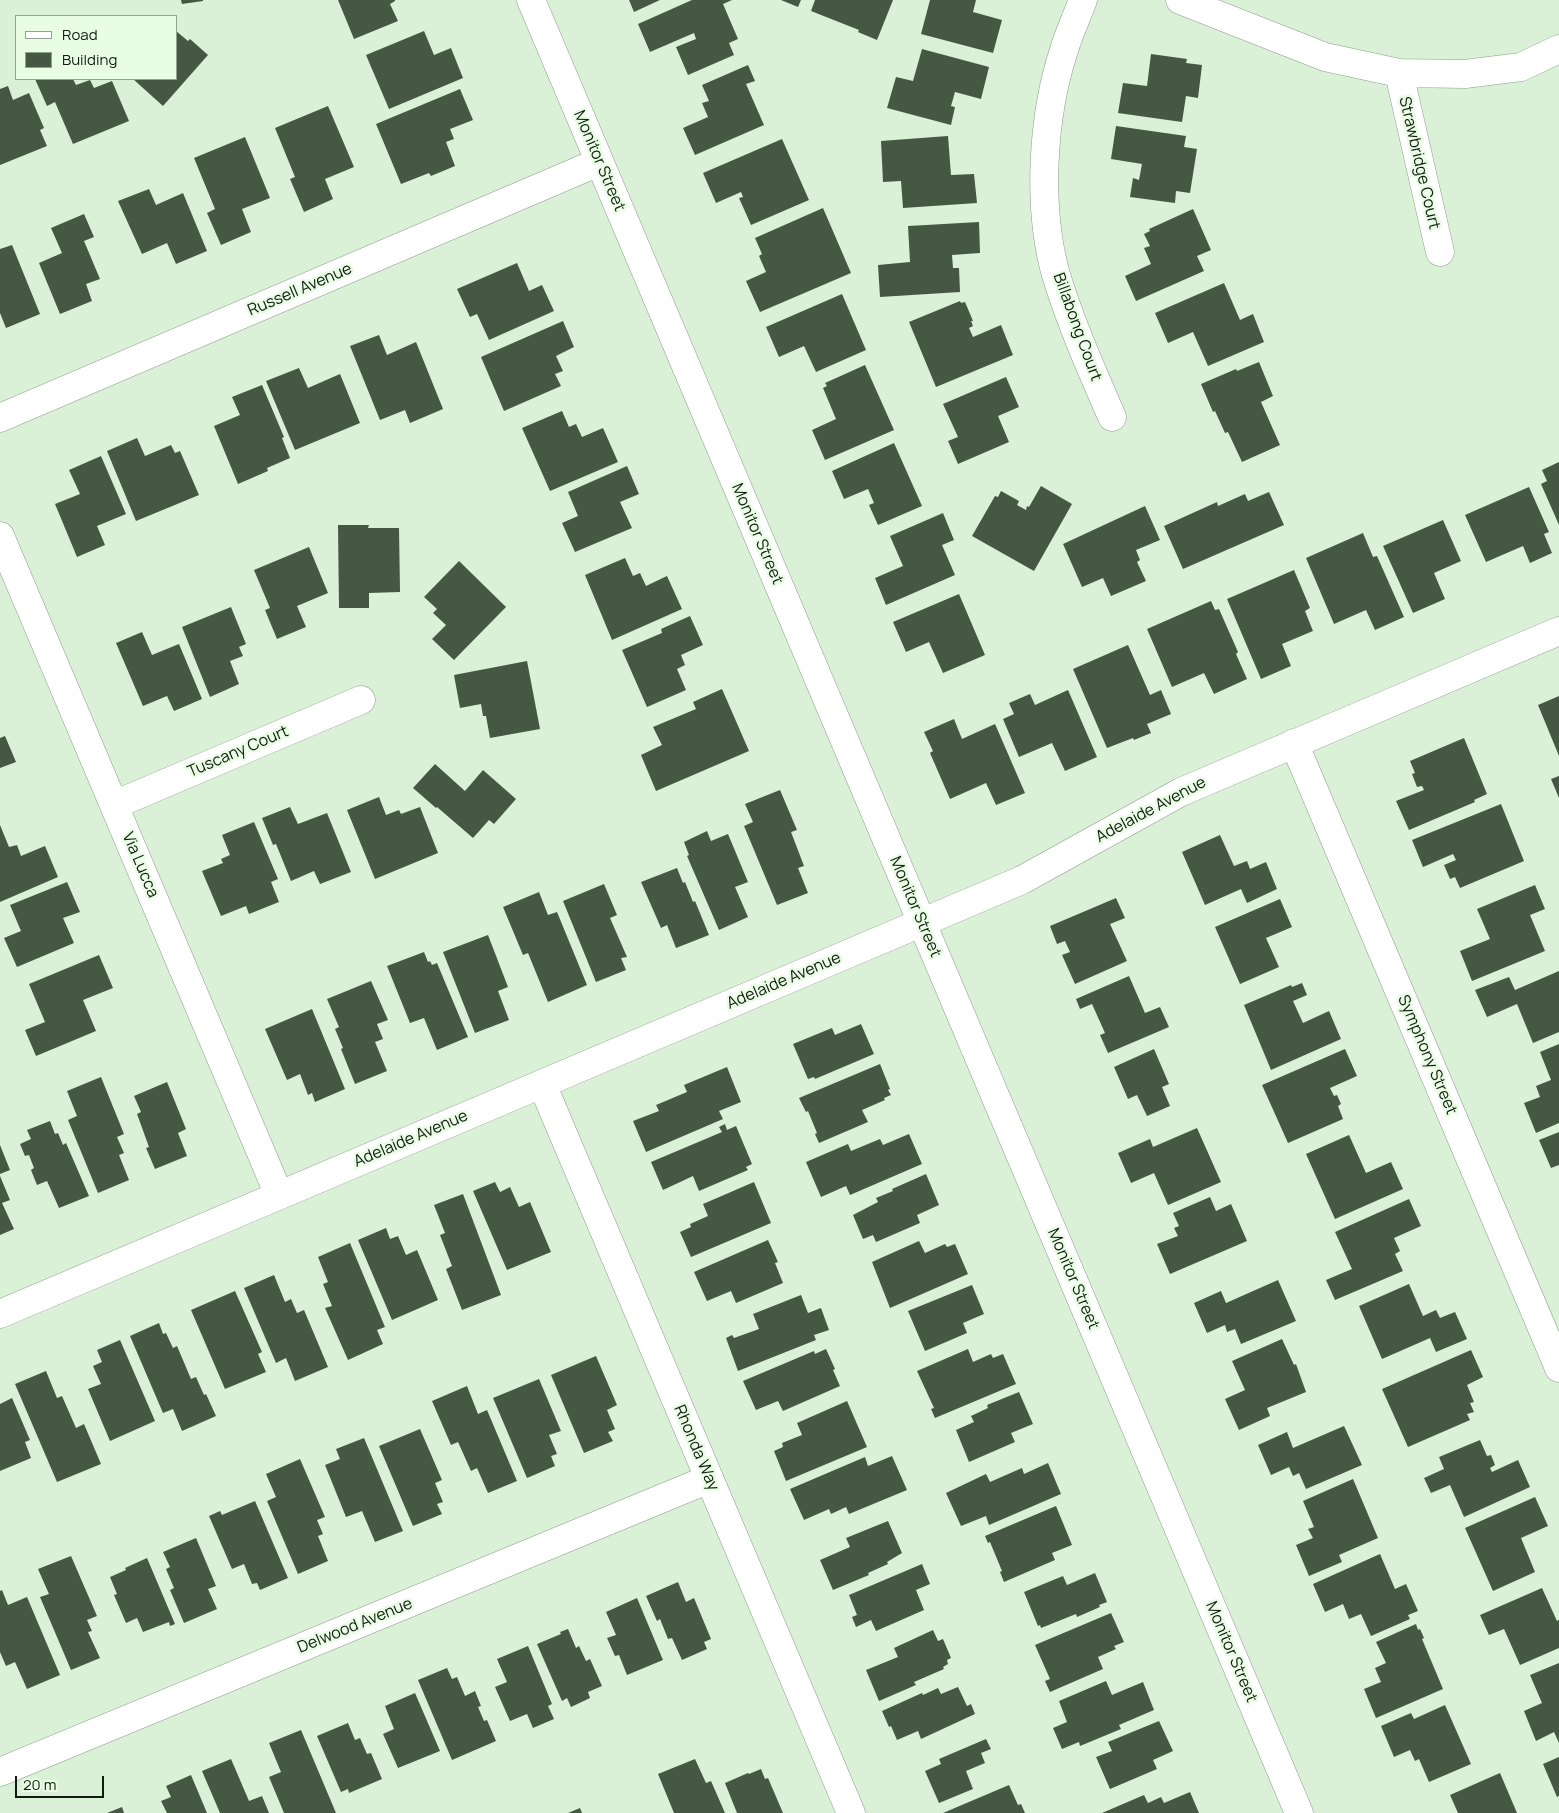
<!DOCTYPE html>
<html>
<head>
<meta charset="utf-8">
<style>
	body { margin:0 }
	#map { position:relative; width:1559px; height:1813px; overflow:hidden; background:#daf0d7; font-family:Manrope,sans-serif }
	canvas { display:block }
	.legend { position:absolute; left:15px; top:15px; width:162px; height:65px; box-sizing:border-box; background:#e8fde4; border:1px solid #92a290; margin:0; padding:6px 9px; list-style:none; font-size:15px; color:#121a11 }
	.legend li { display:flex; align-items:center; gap:10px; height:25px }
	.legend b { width:25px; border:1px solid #92a290 }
	.scale { position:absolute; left:15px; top:1776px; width:89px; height:22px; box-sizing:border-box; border:2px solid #121a11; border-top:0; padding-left:6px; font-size:15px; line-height:18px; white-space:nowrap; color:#121a11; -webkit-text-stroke:4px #e8fde4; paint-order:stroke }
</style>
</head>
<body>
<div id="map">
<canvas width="1559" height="1813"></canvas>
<ul class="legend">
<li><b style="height:6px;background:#fff"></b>Road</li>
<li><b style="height:14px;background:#465843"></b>Building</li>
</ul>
<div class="scale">20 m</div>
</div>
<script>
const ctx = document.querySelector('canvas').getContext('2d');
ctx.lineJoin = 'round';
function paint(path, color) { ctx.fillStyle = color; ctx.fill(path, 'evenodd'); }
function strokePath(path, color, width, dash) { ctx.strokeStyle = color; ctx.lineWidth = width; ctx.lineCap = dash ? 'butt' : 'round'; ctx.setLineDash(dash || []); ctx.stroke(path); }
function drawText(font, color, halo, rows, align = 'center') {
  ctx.font = font + ' Manrope,sans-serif'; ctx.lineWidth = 5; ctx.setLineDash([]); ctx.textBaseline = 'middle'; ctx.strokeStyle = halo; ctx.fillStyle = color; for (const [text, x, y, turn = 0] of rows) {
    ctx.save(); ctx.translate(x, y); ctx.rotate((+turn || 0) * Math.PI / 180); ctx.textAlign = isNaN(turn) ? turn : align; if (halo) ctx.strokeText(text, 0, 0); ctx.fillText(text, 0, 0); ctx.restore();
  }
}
paint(new Path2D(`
	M181,0h22v1l-21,3z
	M338,0h57v1l-5,3 8,17 -44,18z
	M629,0h31l-26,12z
	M692,0h40l-9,4 15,35 -9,4 5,12 -46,20 -12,-28 20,-8 -2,-6 -44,19 -12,-28z
	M781,0h20l-3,7z
	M815,0h78l-16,40 -19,-8 1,-2 -48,-19z
	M930,0h46l-3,12 29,8 -9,33 -72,-19z
	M176,31l12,10 2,-2 18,16 -45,51 -30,-27h43z
	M424,31l10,24 17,-7 12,30 -74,31 -23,-54z
	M922,49l67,18 -8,32 -26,-7 -4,14 4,1 -4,18 -64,-17 9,-31 17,4z
	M1151,54l36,5 -1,4 16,2 -4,33 -12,-2 -4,26 -64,-9 5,-30 24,3z
	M748,65l7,16 -9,3 18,41 -69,30 -12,-27 25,-11 -6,-14 7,-2 -7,-16z
	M35,79h38l3,6 14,-5 4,8 18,-7 17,40 -56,23 -18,-42 -8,4z
	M8,86l5,14 16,-7 15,35 -4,2 7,16 -47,19v-76z
	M460,89l13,31 -23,9 4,10 -8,3 9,24 -24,10 -2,-3 -28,11 -25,-60z
	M328,106l26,61 -29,12 8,20 -29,13 -14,-33 5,-2 -20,-49z
	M1116,126l70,10 -2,11 13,2 -7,44 -14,-2 -1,12 -45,-6 3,-19 6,2 3,-16 -31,-5z
	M948,136l3,39 23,-1 3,29 -74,5 -2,-27 -18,1 -2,-41z
	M245,137l25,61 -28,11 9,23 -30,13 -14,-32 8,-4 -21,-51z
	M782,139l27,61 -58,25 -12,-27 4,-1 -2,-5 -25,11 -13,-30z
	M149,189l7,16 27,-12 24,58 -31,13 -9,-21 -25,11 -24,-53z
	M823,208l28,65 -91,39 -14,-31 20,-9 -7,-16 3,-2 -7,-16z
	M1193,209l18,41 -14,6 7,15 -68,30 -11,-25 26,-12 -7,-16 6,-2 -6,-12 6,-3 -1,-2z
	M84,214l10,23 -10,4 16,38 -14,5 6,17 -32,13 -21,-51 23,-10 -11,-25z
	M979,222l1,31 -28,2 1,13h6l1,24 -80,5 -2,-32 32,-3 -2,-36z
	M12,245l28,69 -34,14 -6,-15v-64z
	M517,263l12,28 13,-6 12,26 -65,29 -12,-26 -7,3 -13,-28z
	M1224,283l16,37 13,-6 11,28 -56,24 -15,-34 -25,11 -13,-30z
	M842,294l24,56 -50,22 -12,-26 -25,11 -13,-30z
	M960,301l1,2 4,-1 8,19h-2l2,5 -4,2 4,9 28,-12 12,30 -77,32 -27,-65z
	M563,321l11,26 -18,9 7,15 -8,3 6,12 -57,25 -23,-54z
	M379,335l8,20 29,-13 27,67 -33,14 -5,-13 -25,10 -30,-74z
	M1259,362l14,34 -12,6 19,43 -38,17 -14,-30 -3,1 -10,-22 -2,1 -12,-28 35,-15 1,2z
	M865,365l29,65 -69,30 -13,-30 24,-11 -13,-31 4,-2 -2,-3z
	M299,368l9,20 32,-14 20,49 -65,27 -29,-69z
	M1006,377l13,30 -21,9 11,26 -51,22 -10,-23 10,-4 -15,-33z
	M262,385l22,52 -2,1 8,20 -23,10 1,3 -30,13 -24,-58 26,-11 -8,-18z
	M562,411l7,16 7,-3 6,13 21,-9 15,34 -68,29 -28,-63z
	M137,438l8,18 26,-11 4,8 5,-2 19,44 -63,26 -29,-70z
	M894,443l28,63 -44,19 -9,-20 5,-2 -6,-14 -24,10 -12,-28z
	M101,456l25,58 -29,12 8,19 -28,12 -22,-53 25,-10 -11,-24z
	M1559,462v63l-18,-41 6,-3 -5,-11z
	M627,466l12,28 -19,8 12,26 -57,24 -13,-29 16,-7 -10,-24z
	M1041,486l31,18 -38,67 -62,-35 23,-40 3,1 3,-6 18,10 -2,4 9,5 1,-4 2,1z
	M1529,487l20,45 -5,2 8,19 -22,10 -7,-17 -37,16 -21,-47z
	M1269,492l15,33 -101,44 -19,-43 53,-24 1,4 27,-12 3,7z
	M1145,506l15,34 -24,10 4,10 -3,2 9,19 -35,15 -8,-18 -21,9 -19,-43z
	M943,513l11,27 -12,5 13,30 -69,30 -11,-27 28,-12 -13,-30z
	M1443,520l18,41 -27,12 11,26 -32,14 -30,-67z
	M338,525h31l-1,3h31l1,64 -31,1v15h-30z
	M1363,533l10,24 4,-1 27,61 -29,13 -9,-20 -32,14 -28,-66z
	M309,547l19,46 -31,13 9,21 -29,12 -12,-29 5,-2 -16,-38z
	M625,558l8,18 7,-3 6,13 21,-10 15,33 -70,31 -27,-65z
	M459,561l47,46 -52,53 -22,-21 14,-14 -13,-12 4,-4 -13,-12z
	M1294,570l16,38 -5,3 8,20 -31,13 9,22 -30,13 -34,-80z
	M959,594l26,61 -42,18 -14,-31 -23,10 -13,-30z
	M1211,601l4,9 4,-1 19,43 -2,2 11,25 -33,15 -10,-21 -32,14 -25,-58z
	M231,607l15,37 -7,3 4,9 -13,5 9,23 -29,13 -28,-70z
	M690,616l13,29 -22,10 4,10 -8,4 9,21 -39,17 -25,-57 40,-17 -1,-4z
	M142,632l10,23 27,-11 23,55 -28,12 -7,-15 -24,10 -27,-63z
	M1128,645l22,50 11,-5 10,24 -24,10 4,9 -17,7 -1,-2 -26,10 -34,-79z
	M527,661l13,68 -50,9 -4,-22h-3l-2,-12 -21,4 -6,-33z
	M722,689l27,62 -93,40 -15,-36 21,-10 -9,-18 43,-18 -3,-7z
	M1068,690l29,67 -32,14 -13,-28 -33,14 -16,-38 11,-5 -5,-11 21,-9 5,11z
	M1559,696v60l-21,-51z
	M954,719l8,20 33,-15 30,69 -29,12 -10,-22 -36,16 -20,-46 3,-2 -9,-19z
	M5,736l11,26 -16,6v-30z
	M1464,738l23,56 -13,6 1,2 -66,28 -13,-29 28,-11 -2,-4 -5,1 -5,-13 3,-1 -5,-12z
	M435,764l30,27 18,-21 33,29 -22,25 -5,-4 -16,18 -36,-31 -1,1 -23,-20z
	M1559,776v22l-8,-19z
	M780,790l17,40 -6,2 13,34 -6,2 10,25 -31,12 -33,-79 9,-4 -8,-18z
	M379,797l7,18 13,-5 2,4 19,-7 18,46 -63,26 -28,-69z
	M1501,804l23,57 -64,27 -5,-11 -5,2 -6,-14 12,-5 -3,-6 -30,13 -11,-27z
	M290,807l8,17 29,-11 24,59 -31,12 -6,-13 -23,10 -15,-37 -3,1 -11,-27z
	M254,822l24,57 -7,3 8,20 -30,12 -3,-8 -25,10 -19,-45 21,-8 -2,-4 9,-4 -8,-20z
	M0,825l9,22 8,-2 4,11 24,-10 13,31 -58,25z
	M707,831l4,10 17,-7 20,48 -13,5 13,30 -29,13 -32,-74 2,-1 -5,-13z
	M1220,835l14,31 13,-5 3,8 16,-7 11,27 -30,14 -6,-14 -36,16 -23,-53z
	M677,868l6,15 2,-1 8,20 2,-1 14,34 -33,13 -9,-23 -6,3 -20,-46z
	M67,882l13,30 -17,6 11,25 -57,24 -13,-29 17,-7 -11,-26z
	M604,884l13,31 -7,3 17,39 -6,1 5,12 -30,12 -33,-81z
	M1535,885l10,24 -15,6 15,36 -73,30 -12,-30 30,-12 -13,-30z
	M539,892l9,23 9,-3 30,73 -39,17 -20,-49 -5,2 -20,-48z
	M1116,898l9,20 -15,6 17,37 -52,23 -13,-29 8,-3 -5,-11 -8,3 -7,-18z
	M1280,899l12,28 -26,11 13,29 -39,17 -25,-57z
	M488,935l20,52 -10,4 11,29 -34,13 -32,-81z
	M424,952l4,10 2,-1 2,4 5,-2 31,74 -31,13 -13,-32 -14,5 -23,-57z
	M99,955l14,33 -30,12 13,31 -60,25 -11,-26 20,-8 -16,-38z
	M1559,971v61l-26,11 -16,-39 -30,13 -12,-27 34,-13 6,13z
	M1129,976l16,37 15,-6 9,20 -61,26 -8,-18 5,-2 -13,-29 -12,5 -4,-10z
	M371,981l17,39 -11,4 6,15 -8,3 12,29 -32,13 -14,-35 2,-1 -8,-19 4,-2 -12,-28z
	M1302,983l5,12 -14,6 10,22 26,-12 12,28 -70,31 -27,-65 47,-20 1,2z
	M312,1009l33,80 -30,13 -3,-9 -4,2 -8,-21 -13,6 -22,-51z
	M861,1024l13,30 -59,25 -1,-2 -6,2 -15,-35 39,-16 3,7z
	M1559,1044v79l-23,10 -12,-30 16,-6 -4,-11 15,-6 -11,-28z
	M1154,1049l15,35 -7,3 8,19 -23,10 -10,-21 -9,4 -14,-32z
	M1345,1049l12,27 -27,12 4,8 3,-1 4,9 -3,2 5,13 -55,24 -26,-58z
	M880,1064l10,25 -2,1 3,5 -7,3 1,2 -23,10 6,12 -49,21 -4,-9 2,-1 -9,-22 -2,1 -7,-14z
	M727,1067l14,35 -22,9 4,8 -77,33 -13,-31 26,-10 -3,-6 31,-13 -3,-7z
	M101,1077l23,57 -7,3 7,16 -5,2 10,25 -31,13 -30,-73 9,-4 -10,-25z
	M167,1082l19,47 -8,4 9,23 -32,13 -9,-21 3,-1 -12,-33 4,-2 -7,-16z
	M50,1121l5,13 3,-1 5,12 3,-2 23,53 -30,12 -12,-27 -10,4 -6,-15 3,-2 -5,-13 -4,1 -5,-12 11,-5 -4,-9z
	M725,1124l2,6 9,-4 16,38 -6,3 2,3 -49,21 -6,-15 -30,14 -12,-28 71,-30 -3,-5z
	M1197,1128l24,54 -53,23 -14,-32 -23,10 -13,-30 32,-14 3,8z
	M1559,1132v33l-8,3 -12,-28z
	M909,1134l13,30 -72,31 -4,-9 -25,11 -15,-35 42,-18 3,7 29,-12 3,6z
	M1349,1135l17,38 25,-11 12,27 -68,30 -29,-65z
	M0,1145l10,25 -10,4z
	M926,1174l13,31 -22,10 3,8 -44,19 -3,-7 -10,4 -10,-24 25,-13 -2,-4 17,-7 -1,-2z
	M0,1176l10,24 -8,3 12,26 -14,6z
	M495,1182l5,10 10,-5 9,20 11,-5 21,50 -44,18 -34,-79z
	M754,1182l17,41 -80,34 -11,-25 11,-5 -1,-3 18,-8 -5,-12z
	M463,1194l38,101 -39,15 -16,-41 6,-3 -12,-31 5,-2 -11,-28z
	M1210,1197l6,14 15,-7 16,37 -77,33 -13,-30 21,-8 -4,-8 5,-2 -6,-13z
	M1409,1199l12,27 -27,12 6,13 -5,3 8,17 -68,29 -9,-20 26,-11 -17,-37z
	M386,1228l4,11 8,-3 8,19 11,-5 21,50 -46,20 -34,-80z
	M768,1240l10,22 -3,1 8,20 -47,20 -5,-12 -24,10 -13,-29z
	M919,1241l6,12 20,-9 2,3 8,-3 13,30 -78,34 -18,-46z
	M350,1243l35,84 -8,3 6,14 -35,16 -23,-52 7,-2 -9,-22 5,-2 -10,-25z
	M274,1275l11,27 6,-3 6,14 7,-3 24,57 -33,14 -9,-23 -10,5 -32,-75z
	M1278,1280l18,41 -55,23 -6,-15 -8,3 -2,-7 -18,8 -13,-30 27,-12 5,12z
	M1409,1284l14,32 13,-6 4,8 15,-6 12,27 -31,13 -6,-14 -48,21 -23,-53z
	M972,1285l12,29 -21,9 4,10 -42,18 -17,-40z
	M235,1291l27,61 -4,2 8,18 -41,17 -34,-79z
	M801,1295l7,18 13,-5 8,22 -15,5 2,5 -78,31 -12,-33 6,-3 2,3 25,-9 -6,-15z
	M159,1323l4,11 3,-1 7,15 4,-2 14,33 5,-2 8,18 2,-1 10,22 -34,15 -9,-22 -10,4 -33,-77z
	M1282,1339l12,26 2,-1 10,28 -39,16 3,8 -31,14 -14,-31 20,-9 -13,-29z
	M120,1340l35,81 -45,20 -22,-52 13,-5 -8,-18 9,-4 -5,-12z
	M826,1349l9,20 -2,1 7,16 -57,25 -5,-10 -22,9 -13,-29 71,-30 1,3z
	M968,1349l5,13 18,-8 2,4 10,-4 13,30 -81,34 -4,-9 3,-1 -17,-37z
	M1471,1350l12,27 -16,8 7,17 -4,1 4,9 -7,2 3,6 -62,27 -26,-58z
	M596,1356l21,49 -10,5 8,19 -7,3 5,9 -29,12 -33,-78z
	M46,1371l11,27 5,-2 14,32 8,-4 17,40 -44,18 -42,-98z
	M539,1379l22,52 -12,4 8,19 -6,2 4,10 -28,12 -34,-80z
	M467,1386l11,28 9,-4 30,71 -29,12 -11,-25 -6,3 -13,-29 -7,3 -19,-44z
	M1019,1392l14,32 -22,9 4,9 -46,20 -13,-32 18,-8 -3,-6 17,-8 -1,-3z
	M12,1398l18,42 -5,2 6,16 -31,13v-67z
	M847,1401l20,46 -81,34 -12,-30 9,-4 -1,-4 20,-8 -5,-12z
	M1344,1426l18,39 -56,24 -7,-16 -6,3 -4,-9 -18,8 -13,-30 29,-13 6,16z
	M420,1429l22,51 -7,3 8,19 -6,2 5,10 -29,12 -34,-80z
	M364,1438l39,93 -28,11 -13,-31 -16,6 -21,-52 15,-6 -4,-10z
	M1480,1440l7,16 4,-1 4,10 -5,3 2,4 26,-12 12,27 -66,30 -14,-32 -19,8 -7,-15 20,-9 -5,-12z
	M892,1456l15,34 -58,24 -3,-7 -15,7 -2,-5 -25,11 -14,-31 75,-32 3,9z
	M300,1459l25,58 -8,3 6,14 -5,2 10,25 -30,13 -31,-73 9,-4 -10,-23z
	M1048,1463l13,31 -72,31 -3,-9 -25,10 -15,-33 40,-19 4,8 32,-14 2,6z
	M1353,1479l25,59 -39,17 3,7 -33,14 -13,-31 17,-7 -5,-9 6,-2 -11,-26z
	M1535,1497l13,29 -27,12 14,34 -42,19 -28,-63z
	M255,1501l33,77 -28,12 -3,-7 -5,1 -8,-20 -12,5 -23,-53 11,-5 2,4z
	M1056,1506l16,39 -20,8 3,7 -51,22 -4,-10 2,-1 -12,-29 -2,1 -3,-7z
	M888,1521l14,32 -15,9 1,2 -20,9 1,2 -36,15 -13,-30 30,-13 -4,-9z
	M196,1538l20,48 -8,3 9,20 -33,14 -14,-33 4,-2 -8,-19 4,-2 -7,-15z
	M1380,1554l15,35 11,-5 12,27 -10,4 2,4 -39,17 -10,-22 -12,5 -6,-15 -18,8 -12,-28z
	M71,1556l26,60 -10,4 5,11 -4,1 12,26 -29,12 -31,-73 9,-3 -11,-25z
	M147,1558l28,66 -5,2 -1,-4 -26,10 -6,-14 -11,5 -12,-28 3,-1 -7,-17 16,-7 -1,-2z
	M922,1564l8,20 -14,6 8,20 -48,21 -5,-11 -15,7 -4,-10 5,-2 -8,-20z
	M1095,1573l12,29 -8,3 1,2 -23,10 -1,-3 -35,14 -1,-3 -2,1 -14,-34 39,-16 4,9z
	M678,1582l8,20 8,-4 17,41 -7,3 3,7 -25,11 -10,-22 -4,1 -8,-20 -3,2 -11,-25z
	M1542,1588l15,33 2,-1v28l-39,17 -16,-36 -15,6 -9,-20z
	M2,1590l6,15 19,-8 33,78 -33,14 -12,-27 -9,4 -6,-14v-61z
	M637,1598l26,62 -36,15 -8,-20 -4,1 -8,-18 9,-3 -10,-23z
	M1111,1613l13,29 -10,4 2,3 -18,8 5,12 -53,23 -5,-11 5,-2 -15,-34z
	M1416,1624l2,6 2,-1 4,9 -2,1 21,50 -67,29 -12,-29 17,-7 -6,-14 11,-5 -10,-21z
	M568,1629l8,19 3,-2 7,15 4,-2 12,27 -14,6 2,6 -19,9 -4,-9 -5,3 -25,-57 24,-10 -1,-2z
	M933,1630l5,11 5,-2 8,19 -4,2 1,4 -5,3 1,2 -30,13 2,3 -37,16 -13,-31 32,-13 -4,-9z
	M528,1646l24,58 -4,2 6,13 -21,9 -6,-14 -17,7 -15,-34 12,-5 -10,-23z
	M1559,1663v80l-5,-11 -18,9 -12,-30 18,-8 -12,-28z
	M447,1668l5,11 5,-2 8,19 10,-5 6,15 -3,1 6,14 3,-1 9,21 -44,19 -34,-80z
	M1106,1681l6,14 31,-13 11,28 -35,15 2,4 -41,17 -1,-4 -17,7 -9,-21 14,-6 -8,-21z
	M958,1687l9,19 4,-2 4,10 -54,25 -3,-8 -21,9 -6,-14 -2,1 -7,-16 40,-18 1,2 15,-7 3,6z
	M415,1693l25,58 -42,17 -15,-34 11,-5 -9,-23z
	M1445,1705l26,59 -42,18 -10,-23 -4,2 -5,-11 -16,7 -13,-31 30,-13 3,6z
	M1159,1721l14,30 -20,9 4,9 -47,20 -14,-32 16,-6 -4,-9z
	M348,1723l7,17 5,-2 7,16 4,-1 11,26 -33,14 -1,-4 -7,3 -24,-56z
	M301,1730l35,83h-52l-15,-36 12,-5 -12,-29z
	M986,1739l5,10 -10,4 4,10 -19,8 7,18 -34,14 -14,-32 16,-7 -2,-5z
	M1559,1757v39l-2,1 -14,-33z
	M231,1759l18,42 13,-5 7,17h-49l-18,-42z
	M695,1759l11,24 5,-2 14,32h-51l-16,-39z
	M761,1769l4,10 3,-1 15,35h-46l-12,-30 23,-10 1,1z
	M1500,1773l17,40h-59l-8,-18z
	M191,1775l16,38h-40l-6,-12 10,-4 -5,-11z
	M1009,1785l9,20 3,-1 4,9h-82z
	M1190,1792l9,21h-97l42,-18 4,8 13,-6 3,6z
	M122,1807l2,6h-17z
	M580,1808l2,5h-14z`), '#465843');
const street = new Path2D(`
	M1083,0c-6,16 -14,33 -19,50 -22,67 -27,157 -8,225 15,49 36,96 56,142
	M1180,0l145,57 74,16 66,1 56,-7 38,-18
	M1399,73l41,179
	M0,418l599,-256
	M0,536l279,659
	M1294,743l265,625
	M114,805l247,-105
	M542,1084l309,729
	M0,1314l1022,-434 159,-88 378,-161
	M0,1772l709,-293`);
const secondary = new Path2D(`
	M531,0l768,1813`);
strokePath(street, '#8b9f89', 29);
strokePath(secondary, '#8b9f89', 29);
strokePath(street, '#fff', 28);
strokePath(secondary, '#fff', 28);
drawText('16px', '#121a11', '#e8fde4', [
	["Monitor Street",599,161,67],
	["Strawbridge Court",1419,163,77],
	["Russell Avenue",300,290,-23],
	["Billabong Court",1077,327,70],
	["Monitor Street",757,534,67],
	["Tuscany Court",238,752,-23],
	["Adelaide Avenue",1151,810,-28],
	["Via Lucca",140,865,67],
	["Monitor Street",915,907,67],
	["Adelaide Avenue",784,981,-23],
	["Symphony Street",1427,1055,67],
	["Adelaide Avenue",411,1139,-23],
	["Monitor Street",1073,1279,67],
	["Rhonda Way",696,1448,67],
	["Delwood Avenue",355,1626,-22],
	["Monitor Street",1231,1652,67]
]);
</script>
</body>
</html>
